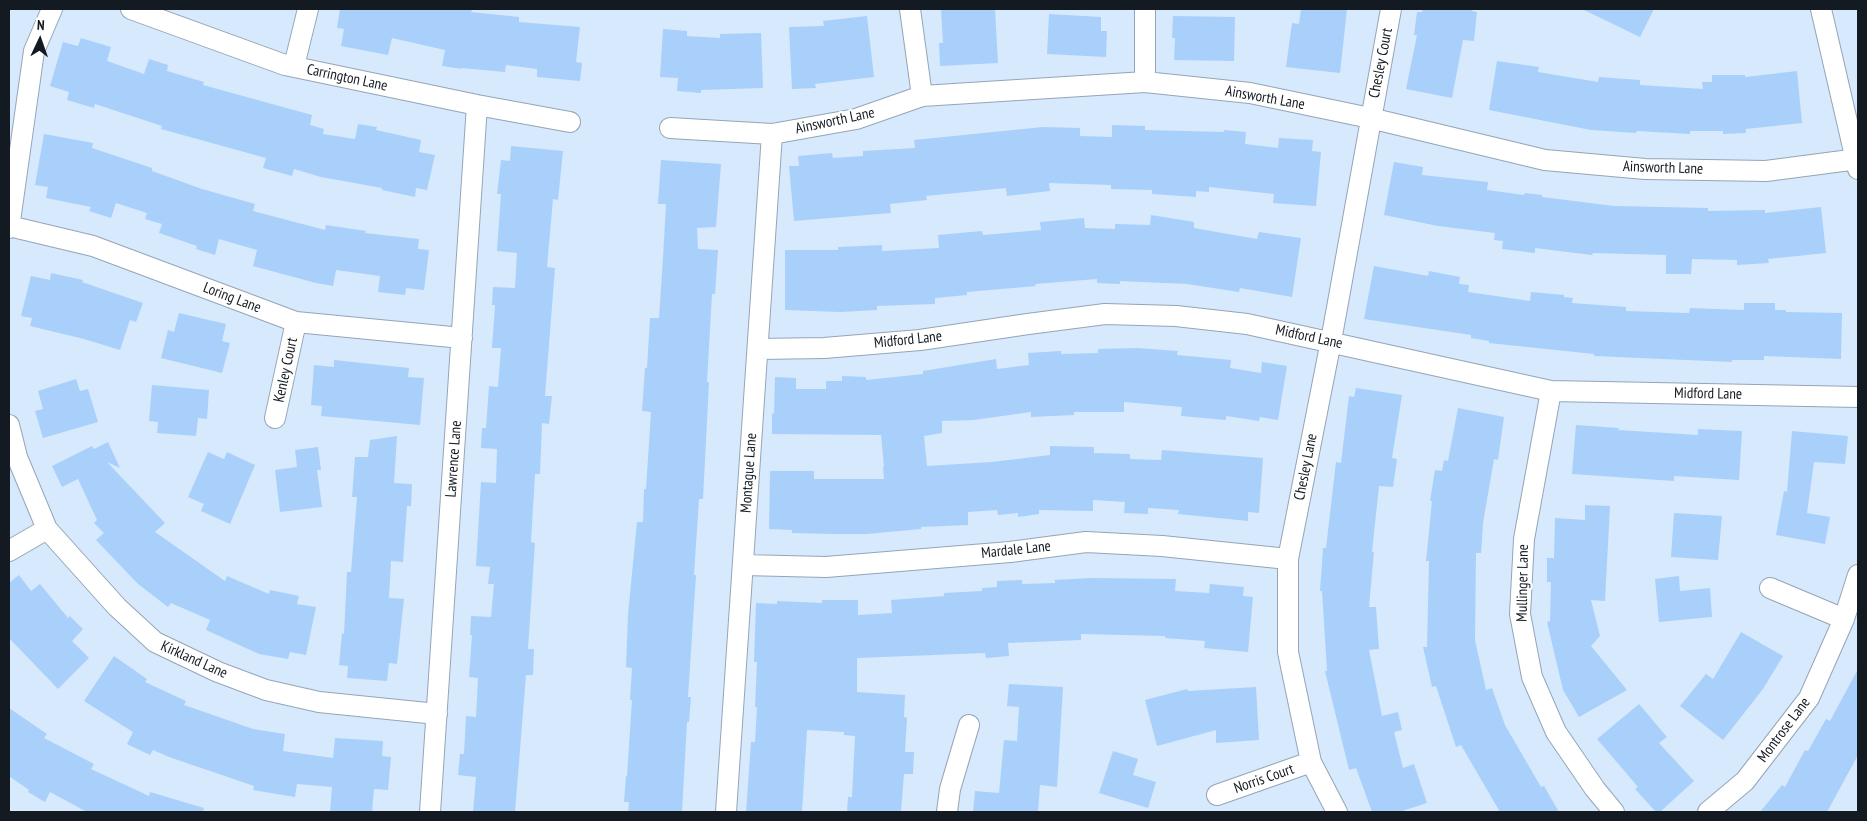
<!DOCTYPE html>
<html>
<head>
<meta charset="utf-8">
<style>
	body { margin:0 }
	#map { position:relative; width:1867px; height:821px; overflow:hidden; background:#d7e9fc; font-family:"PT Sans Narrow",sans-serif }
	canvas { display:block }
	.frame { position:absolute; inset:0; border:10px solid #141a21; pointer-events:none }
	.north { position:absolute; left:15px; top:15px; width:50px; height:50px; -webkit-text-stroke:4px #fff; paint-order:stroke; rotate:3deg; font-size:14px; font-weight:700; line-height:20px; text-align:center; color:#141a21 }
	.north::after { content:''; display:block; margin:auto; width:18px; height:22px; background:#141a21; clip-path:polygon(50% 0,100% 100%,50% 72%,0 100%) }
</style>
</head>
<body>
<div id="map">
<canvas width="1867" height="821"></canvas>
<div class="frame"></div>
<div class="north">N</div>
</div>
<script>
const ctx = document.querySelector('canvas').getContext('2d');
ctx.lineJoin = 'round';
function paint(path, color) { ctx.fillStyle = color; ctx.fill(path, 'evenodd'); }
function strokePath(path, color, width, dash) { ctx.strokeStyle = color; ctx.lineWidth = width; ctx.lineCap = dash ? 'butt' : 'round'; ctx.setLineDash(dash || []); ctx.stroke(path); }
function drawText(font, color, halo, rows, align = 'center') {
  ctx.font = font + ' "PT Sans Narrow",sans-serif'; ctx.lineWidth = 4.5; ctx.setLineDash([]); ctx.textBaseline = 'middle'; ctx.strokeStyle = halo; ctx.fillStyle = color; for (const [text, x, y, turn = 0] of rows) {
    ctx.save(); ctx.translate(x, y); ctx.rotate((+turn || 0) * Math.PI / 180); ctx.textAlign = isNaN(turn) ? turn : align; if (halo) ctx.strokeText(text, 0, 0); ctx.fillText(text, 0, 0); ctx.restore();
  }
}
paint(new Path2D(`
	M340,9h123l9,1 -1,2 48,5v5l61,5 -4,35 6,1 -2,18 -43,-4v-8l-31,-4 -1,7 -43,-4v1l-20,-3 3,-16 -53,-12 -4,17 -47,-9 3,-17 -7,-1z
	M941,9h54l3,54 -58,3 -1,-23h4z
	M1301,9h46l-7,64 -54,-6 6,-44 7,1z
	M1423,9h49v2l5,1 -3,29 -11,-1 -11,58 -46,-9 11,-54h-3l3,-23h5z
	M1582,9h72l-14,28z
	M1049,14l52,3v14h6l-1,26 -59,-3z
	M867,16l7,61 -59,7 1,4 -24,1 -3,-62 35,-1 -1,-5z
	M1173,16l62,1 -1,44 -60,-1 1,-22h-3z
	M663,29l24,2v5l33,2v-4l41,-1 2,55 -62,2v3l-24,-2 1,-13 -18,-1z
	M81,38l30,9 -4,14 37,13 5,-15 19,6 -1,6 37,11 -1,3 109,30 -2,10 14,4 -1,5 32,5 3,-15 19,3 -1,3 45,10 -2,12 16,3 -8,35 -11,-2 -1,9 -33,-7v-2l-61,-11 -27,-8 -2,7 -29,-8 3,-10 -105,-29 1,-3 -67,-22 -1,4 -27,-8 2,-8 -19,-6 13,-44 15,4z
	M1497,61l42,6 -1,5 60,10 1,-5 41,3v5l63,4 -1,-7h10v-7h33v2l52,-6 5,52 -56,6v4l-23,1v-3h-33v3l-53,-3 -1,2 -45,-3 -102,-20z
	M1112,125l33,1v4l79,2v-2l22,2 -1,12 33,4 1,-10 34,2 -1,11 9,1 -5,54 -43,-3 1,-9 -65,-7v5l-13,-1v6l-44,-3v-4l-41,-1v-4l-62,-2 1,8 -43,5 -1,-8 -80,8 1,4 -37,4 1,9 -97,8 -5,-55h10l-1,-10 34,-3 1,5 30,-2v-5l52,-3 -1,-8 129,-13 37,1v8l32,1z
	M44,134l49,9 -1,5 60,20v3l50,18 53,15 -2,7 72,19 1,-5 40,6 -1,2 54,6 -1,10 11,1 -5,40 -18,-2 -1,7 -27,-3 2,-16 -44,-6 -3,16 -17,-3 -63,-17 4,-16 -38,-11 -4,16 -19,-6 1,-3 -38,-13 3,-9 -17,-5 2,-6 -31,-10 -5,15 -22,-7 2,-4 -45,-9 2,-11 -13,-2z
	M511,146l52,5 -5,49 -5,-1 -6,68 8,1 -10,128h7l-3,28 -7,-1 -2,51h-5l-4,68 4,1 -7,106h6l-1,26h-7l-11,137h-42l3,-35 -18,-2 2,-21h4l2,-38 10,1 2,-39 -9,-1 3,-42h-2l1,-19 20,1 3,-33h-6l2,-17 -14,-1 5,-84 15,1 1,-34 -16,-1 1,-20h4l3,-42 9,1 3,-39h-9l3,-43h-3l1,-18 22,1 2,-35 -20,-2 4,-57h-4l4,-34 9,1z
	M661,160l60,4 -5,63 -19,1 1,21 20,1 -3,44h-3l-5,88h2l-6,117h-4l-5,76h2l-8,122h3l-2,25h-2l-5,90h-54l1,-10h-5l2,-26h1l5,-76h-2l2,-32 -6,-1 2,-52 9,-93h6l1,-33h2l5,-77 -9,-1 3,-43h2l3,-50h9l4,-60 3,-54h-8z
	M1394,162l29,5 -1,8 66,7 -1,8 37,5 1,-2 17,2v2l72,9 94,2v3l57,-1v3l56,-6 5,46 -58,6 1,4 -32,2v-5l-45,-1 -1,15h-25v-19l-73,-2 -1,2 -57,-7v5l-33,-4 1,-8 -9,-1 1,-7 -57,-7 -54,-11z
	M1151,215l43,7v6l63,11 2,-7 42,6 -9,59 -52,-9 -1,4 -52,-8 -67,-3v3l-23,-1v-4l-62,5 1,2 -69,6v3l-32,3v6l-58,2v4l-37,2 -55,-2v-60h53v-3l44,-2v6l57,-3 -1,-13 44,-4 1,4 58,-5 -1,-8 44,-4 1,10 30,1v-5l35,1z
	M1374,266l54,10 1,-5 31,6 -1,7 10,1 -1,7 62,9 1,-9 33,3v2l9,1 -1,5 54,4v4l63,2 1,-5 54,2v-7h31v7h11v2l56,1 -1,46 -77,-3v4h-32v2l-138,-6v-2l-105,-11v-2l-18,-3v-3l-107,-16z
	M51,273l32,7 -1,2 61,21 -7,19 -6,-2 -10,30 -36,-11 -54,-13 2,-8 -11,-2 10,-40 19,4z
	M179,313l47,11 -4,17 8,2 -8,30 -61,-15 7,-28 6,2z
	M1137,348l41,3 -1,4 54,5 -1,8 31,5 1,-11 25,4 -9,54 -18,-3 -1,4 -33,-5v4l-45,-4 1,-9 -58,-5v10h-50v3l-43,2v-5l-57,8 -32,1v12l-18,3 3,30 65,-4 58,-7v-9l44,1v6l36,1v5l31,1 1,-10 101,8 -4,55 -11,-1v9l-70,-7 1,-4 -31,-2v6l-24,-1 1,-11 -32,-2v11l-54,-1v4l-21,3v-4l-20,2 -1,-5 -29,2v13l-47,2v2l-54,5h-33l-42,-1v-3l-23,-1 1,-58h44v8h70l-1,-12h1l-3,-32 -109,-1v-20l2,-1 1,-36 21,1v11h30v-8h16v-5l24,1v3l57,-6v-3l73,-12 1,10 32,-4 -1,-12 33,-2v3l37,-1v-4z
	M334,360l75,8 -1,9 16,1 -4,47 -99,-9 1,-10 -11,-1 3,-40 20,2z
	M76,379l4,12 8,-2 10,33 -55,16 -8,-27 8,-2 -5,-18z
	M152,385l57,5 -2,29 -9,-1 -2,18 -39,-3 1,-11 -9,-1z
	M1356,388l46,7 -10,63 5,1 -4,28 -14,-1 -7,66h2l-5,55h7l3,42 -10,1 13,66 16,-4 4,18 -8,2 9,36 11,-4 13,39 -28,9h-27l-16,-44 -7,2 -24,-99h2l-5,-80h-2l3,-43h3l10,-86 5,1 8,-67 5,1z
	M1458,408l46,9 -6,43 -4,-1 -11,64 -2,30h-5l-1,87 11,50 6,-2 13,37 36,62 3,-1 15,26h-59l-39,-67 -5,2 -20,-61 -4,1 -9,-40h4l2,-86h-3l6,-60h-2l5,-31 7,1 2,-11 4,1z
	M1576,425l43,3 -1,2 80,5v-6l44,2 -3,49 -65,-4v5l-102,-7z
	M1792,431l56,5 -3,28 -31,-2 -7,51 23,4 -5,27 -49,-9 8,-44 3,1z
	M397,436l-3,47 18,1 -1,22h-4l-4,56 -12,-1 -2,37 15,1 -7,65 -8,-1 -2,18 -40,-3 1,-12 -9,-1 3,-32 2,1 3,-62h4l6,-75h-5l3,-40h13l2,-17z
	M108,442l12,26 -13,-6 58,61 -10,9 70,49 2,-5 42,18 1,-4 29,6 -2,8 19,3 -10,48 -16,-3 -2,7 -29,-5 -53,-24 4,-10 -39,-17 -3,4 -30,-23 -42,-44 8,-7 -10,-10 3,-3 -19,-41 -16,8 -10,-21 40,-20 2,3z
	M318,447l3,23h-4l5,37 -42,5 -5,-42 22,-3 -2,-17z
	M208,452l16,7 3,-7 28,13 -25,59 -29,-13 3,-7 -16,-7z
	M1585,505l25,1 -5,95 -14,-1 9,36 -9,10 36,44 -48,27 -16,-27 -16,-68 3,-1 1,-39h-4v-24h7l1,-40 30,2z
	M1674,513l48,3 -4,44 -47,-3z
	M19,575l12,16 9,-7 28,34 2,-2 13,13 -11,12 17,17 -31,31 -49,-51v-55z
	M1679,576l1,15 30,-3 2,29 -53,5 -4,-43z
	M1091,578l85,1 -1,12 34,2 1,-9 34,3 -1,9 10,1 -5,55 -44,-4 1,-7 -40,-3v-2l-84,-2v6l-73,3 1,13 -23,2 -1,-5 -128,5v34l48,3 -1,22 3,1 -2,34h9l-1,22h-9l-3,38h-54l1,-15h4l3,-61 -11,-1v-3l-37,-2 -5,82h-56l5,-70h4l2,-35h-2l2,-45h-3l2,-59 21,1v-3l45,2v-3h36v15l34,-2 -1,-13 53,-4v-3l38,-2v-3l15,-1v-6l25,-1v4l33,-1v-3z
	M1741,632l42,24 -20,33 -40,51 -43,-34 26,-32 7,5z
	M114,656l33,23 -2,3 41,19 -2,4 69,24 32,5 -2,17 50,7 2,-20 48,3 -1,15 9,1 -3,33 -14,-1 -2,23h-42l2,-25 -35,-3 -2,13 -42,-7 1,-4 -85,-29 -16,-7 -3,5 -23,-11 6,-12 -49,-31z
	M1858,669v86l-31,57h-67l22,-27 3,2 20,-37 3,1 18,-32 4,2z
	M1009,684l54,3 -6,100 -17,-2 -2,27h-65l2,-21 24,2 5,-53 13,1 2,-34 -12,-1z
	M1256,687l3,53 -43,3v-13l-59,16 -12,-46 42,-11 1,2z
	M1639,704l28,33 -8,6 35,38 -34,31h-4l-21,-23 3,-2 -41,-48z
	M9,708l38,26 -3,4 50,26 -3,5 58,27 1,-4 54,16 -1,4h-116l-37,-20 -5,10 -17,-10 1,-2 -20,-14z
	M1113,751l25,8 -5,16 23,7 -8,26 -49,-15z`), '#a9d0fa');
const minor = new Path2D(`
	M131,9l154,56 192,40 93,17
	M910,9l12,87
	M1821,9l37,160
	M294,66l14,-57
	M1145,82v-73
	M670,128l102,6 84,-15 66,-23 223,-14 105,11 120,25 175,42 100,9 121,2 92,-12
	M9,226l84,20 203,76 166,16
	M9,228l25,-177 18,-42
	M758,349l66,-1 96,-8 108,-16 77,-10 71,2 71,8 304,67 307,6
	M1551,391l-27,148 -4,75 12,63 24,55 39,57 19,23
	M275,418l21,-96
	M9,425l8,32 30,72 70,78 38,35 63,30 48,18 53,12 118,12
	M9,551l38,-22
	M743,565l83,2 184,-15 76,-10 76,4 126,13
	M1770,588l74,31
	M1217,795l94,-33
	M430,812l47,-707
	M726,812l46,-678
	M947,812l3,-23 19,-64
	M1337,812l-26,-50 -23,-110v-93l43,-218 60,-332
	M1708,812l37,-31 64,-83 35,-79 14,-44`);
strokePath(minor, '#94a5b7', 22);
strokePath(minor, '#fff', 20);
drawText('15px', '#141a21', '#fff', [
	["Chesley Court",1381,63,-79],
	["Carrington Lane",347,78,12],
	["Ainsworth Lane",1265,98,10],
	["Ainsworth Lane",835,121,-12],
	["Ainsworth Lane",1663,168,2],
	["Loring Lane",232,298,21],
	["Midford Lane",1309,337,12],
	["Midford Lane",908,340,-6],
	["Kenley Court",286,370,-78],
	["Midford Lane",1708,394,1],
	["Lawrence Lane",454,459,-86],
	["Chesley Lane",1306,467,-79],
	["Montague Lane",749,473,-86],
	["Mardale Lane",1016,550,-6],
	["Mullinger Lane",1523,583,-89],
	["Kirkland Lane",194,660,24],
	["Montrose Lane",1784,730,-53],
	["Norris Court",1264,779,-19]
]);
</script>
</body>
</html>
